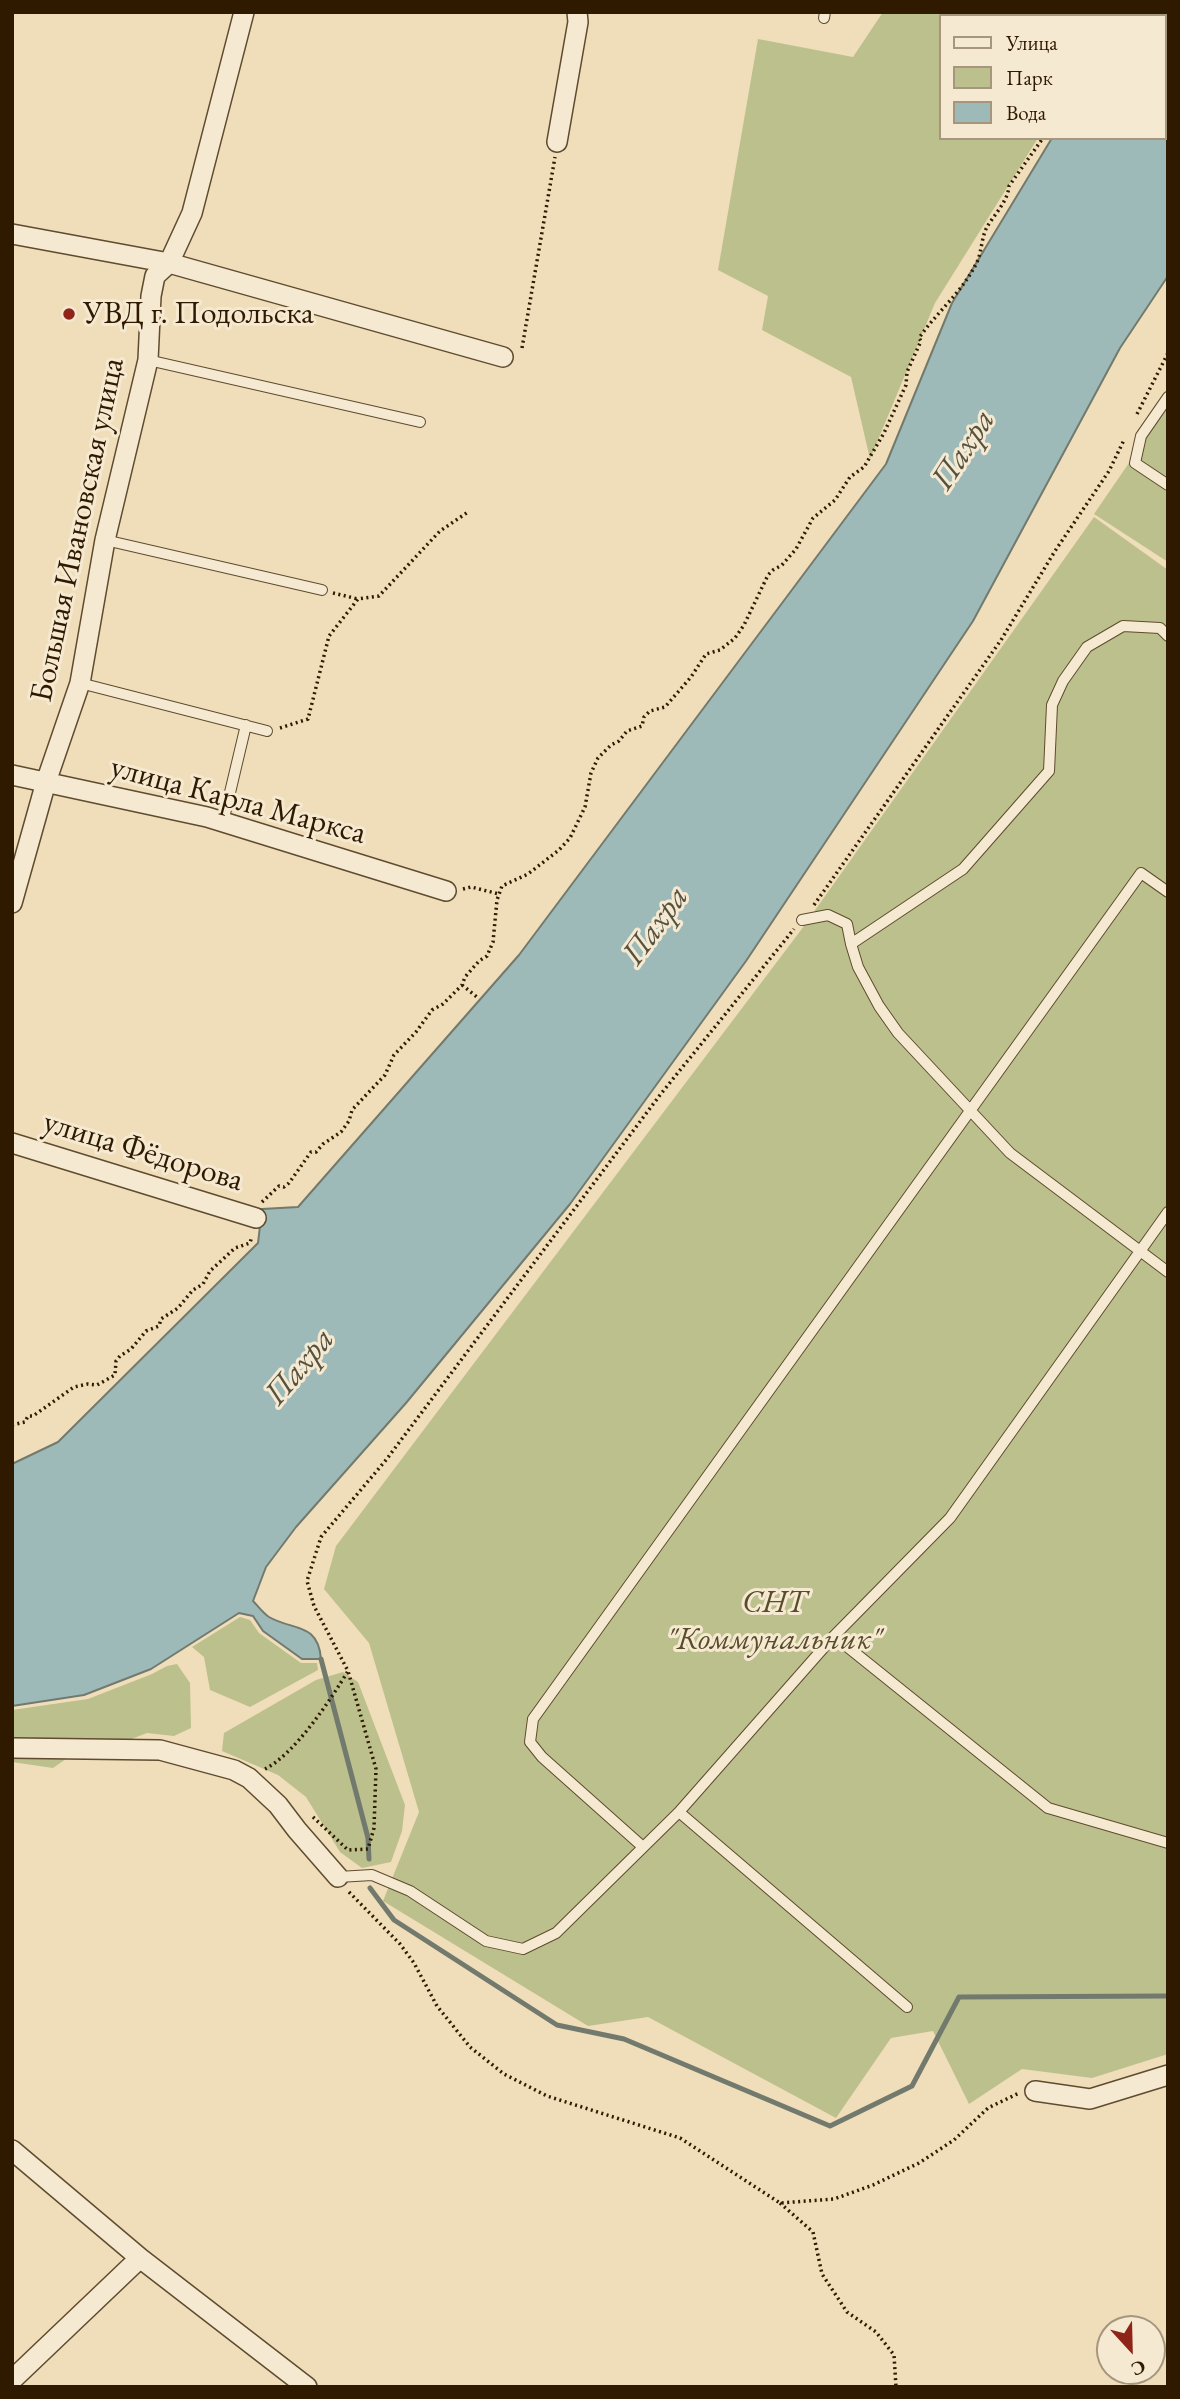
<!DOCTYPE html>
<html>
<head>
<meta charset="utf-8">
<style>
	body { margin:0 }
	#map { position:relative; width:1180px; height:2399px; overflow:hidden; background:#f0ddb9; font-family:"EB Garamond",serif }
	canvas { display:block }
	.frame { position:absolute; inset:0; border:14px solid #2f1a00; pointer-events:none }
	.legend { position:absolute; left:939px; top:14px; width:228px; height:126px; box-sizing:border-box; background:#f5e9d2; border:2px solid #a6967e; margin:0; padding:9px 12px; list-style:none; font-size:21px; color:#2f1a00 }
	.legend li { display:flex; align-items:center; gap:14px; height:35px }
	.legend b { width:35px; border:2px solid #a6967e }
	.north { position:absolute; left:1096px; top:2315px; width:70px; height:70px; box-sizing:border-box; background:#f5e9d2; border:2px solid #a6967e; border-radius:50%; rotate:158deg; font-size:19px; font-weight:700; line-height:28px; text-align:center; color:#2f1a00 }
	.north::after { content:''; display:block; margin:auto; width:24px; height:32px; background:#8f2418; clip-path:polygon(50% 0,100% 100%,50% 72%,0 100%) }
</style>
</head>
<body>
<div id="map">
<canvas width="1180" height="2399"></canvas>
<div class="frame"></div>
<ul class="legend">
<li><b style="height:9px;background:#f5e9d2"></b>Улица</li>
<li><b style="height:19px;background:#bcc08d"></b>Парк</li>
<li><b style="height:19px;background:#9ebab8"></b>Вода</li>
</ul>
<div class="north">С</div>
</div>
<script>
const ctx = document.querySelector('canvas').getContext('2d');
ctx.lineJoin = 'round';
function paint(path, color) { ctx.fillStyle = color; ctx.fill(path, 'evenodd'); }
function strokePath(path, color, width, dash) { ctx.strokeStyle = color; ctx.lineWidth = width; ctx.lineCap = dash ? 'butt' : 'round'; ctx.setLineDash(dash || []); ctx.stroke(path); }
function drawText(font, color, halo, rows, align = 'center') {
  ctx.font = font + ' "EB Garamond",serif'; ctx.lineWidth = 6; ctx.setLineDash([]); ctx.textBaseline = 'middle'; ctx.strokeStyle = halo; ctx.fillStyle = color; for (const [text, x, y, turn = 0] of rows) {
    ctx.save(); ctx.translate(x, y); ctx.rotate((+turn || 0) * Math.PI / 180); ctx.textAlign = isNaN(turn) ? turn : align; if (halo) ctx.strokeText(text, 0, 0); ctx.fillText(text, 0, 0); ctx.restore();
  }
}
paint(new Path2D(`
	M883,12h234l-3,4h-174v122h98l-103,165 -65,156 -19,-82 -89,-47 6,-34 -50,-26 40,-231 95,18z
	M1168,406v156l-74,-48z
	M1094,517l74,53v1484l-76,24 -70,-9 -53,35 -36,-73 -42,7 -55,80 -188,-101 -60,9 -205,-125 36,-89 -50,-169 -45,-54 12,-43 465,-616z
	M240,1617l10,3 9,13 42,30h16l1,7 -68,37 -40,-17 -6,-33 -12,-10z
	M177,1664l13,19 1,45 -17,8 -27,-3 -26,10 -45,9 -23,16 -41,-6v-52l76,-11 64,-25 15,-8z
	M343,1672l15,10 47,123 -3,26 -11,31 -29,6 -22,-16 -34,-55 -28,-22 -56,-24 2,-18 92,-53z`), '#bcc08d');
const water = new Path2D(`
	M1132,12h36v264l-48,72 -147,273 -227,340 -176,243 -164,199 -110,124 -30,40 -13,34c5,5 10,12 16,16 24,14 49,5 52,42h-19l-39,-28 -10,-15 -14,-3 -88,56 -67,26 -72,11v-242l46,-22 200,-199 4,-34 36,-2 221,-252 367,-491 66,-161 100,-165h112v-122h-35z`);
paint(water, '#9ebab8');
strokePath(water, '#727a6e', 2);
strokePath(new Path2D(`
	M321,1659l47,179 1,21
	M370,1888l24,32 163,105 67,14 206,87 82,-40 47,-89 209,-1`), '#727a6e', 5);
const service = new Path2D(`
	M824,18l1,-6
	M148,360l272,62
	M1168,397l-27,39 -6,27 33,22
	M105,540l217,50
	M80,683l187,48
	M223,822l23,-97
	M802,920l26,-5 19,9 4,20 7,23 21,39 19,27 112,120 158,119
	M851,944l112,-75 86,-98 3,-66 11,-24 24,-34 36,-21 37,2 8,8
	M834,1636l214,172 120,35
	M679,1812l228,195
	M643,1847l-101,-90 -12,-15 3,-23 608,-846 27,19
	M338,1877l34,-2 38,16 76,50 37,8 33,-16 123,-121 155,-176 116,-118 218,-306`);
const minor = new Path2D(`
	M557,142l21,-120 -1,-10
	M12,234l157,29 334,94
	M12,775l195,42 239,74
	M12,903l34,-121 34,-99 25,-143 43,-180 3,-64 4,-20 14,-13 23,-50 52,-201
	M12,1143l244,75
	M12,1748l148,2 74,20 15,8 29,27 19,25 41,47
	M1035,2091l55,8 78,-24
	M12,2150l128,108 167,129
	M12,2380l128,-122`);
strokePath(service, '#5f4b2e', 12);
strokePath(minor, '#5f4b2e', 22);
strokePath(new Path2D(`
	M1126,16l3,-4
	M522,348l33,-191
	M1137,414l31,-61
	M333,593l25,6
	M280,728l28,-9 21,-83 29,-37 21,-3 61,-65 28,-19
	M463,889l8,-2 28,7
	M814,905l187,-265 54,-89 54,-80 15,-31
	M462,985l15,12
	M262,1202l17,-16 5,1 5,-4 22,-31h5l7,-8 18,-12 8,-11 3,-11 33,-35 9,-20 22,-23 16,-22 11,-6 19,-19 3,-8 14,-16 8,-5 6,-14 4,-42 5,-14 26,-12 31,-24 11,-12 15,-31 6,-34 7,-15 13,-13 8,-4 8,-10 15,-5 2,-9 6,-6 15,-4 26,-30 15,-23 14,-4 15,-12 9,-13 24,-50 5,-5 9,-5 14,-16 17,-31 22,-18 15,-23 14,-10 20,-34 22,-48 1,-13 14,-31 -2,-3c18,-26 43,-46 57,-74 6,-11 5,-26 11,-37 7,-12 21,-26 22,-41l34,-48
	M12,1425l13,-3 3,-6h5l41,-29 14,-3 9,1 18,-10 1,-14 4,-5 11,-7 15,-18 13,-5 2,-7 17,-11 15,-18 10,-6 7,-13 11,-10 14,-13 15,-5 2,-7
	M265,1769c30,-15 66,-70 83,-98l-34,-65 -7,-25 14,-44 65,-77 274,-365 134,-166
	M313,1817l35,33 20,-1 6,-21 2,-59 -28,-98
	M349,1892l51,52 14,19 23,43 33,41 34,27 43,22 133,42 100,65 54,-4 39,-14 46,-22 35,-23 34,-32 31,-15
	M780,2203l33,29 9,42 25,38 29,20 18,23 2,32`), '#2f1a00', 3.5, [2, 3.5]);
strokePath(service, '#f5e9d2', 10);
strokePath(minor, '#f5e9d2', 19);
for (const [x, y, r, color] of [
	[69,314,7,"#8f2418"]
]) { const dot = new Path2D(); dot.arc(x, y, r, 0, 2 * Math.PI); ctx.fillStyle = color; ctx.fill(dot); strokePath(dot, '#f5e9d2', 2.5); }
drawText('32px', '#2f1a00', '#f5e9d2', [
	["УВД г. Подольска",83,314]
], 'left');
drawText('32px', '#2f1a00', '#f5e9d2', [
	["Большая Ивановская улица",78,530,-78],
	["улица Карла Маркса",238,801,15],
	["улица Фёдорова",143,1152,17]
]);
drawText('italic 32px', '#594c2a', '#f5e9d2', [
	["СНТ",774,1603],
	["\"Коммунальник\"",774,1640]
]);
drawText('italic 33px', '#565240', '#f5e9d2', [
	["Пахра",964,450,-57],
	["Пахра",656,926,-54],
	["Пахра",300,1367,-50]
]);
</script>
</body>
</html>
